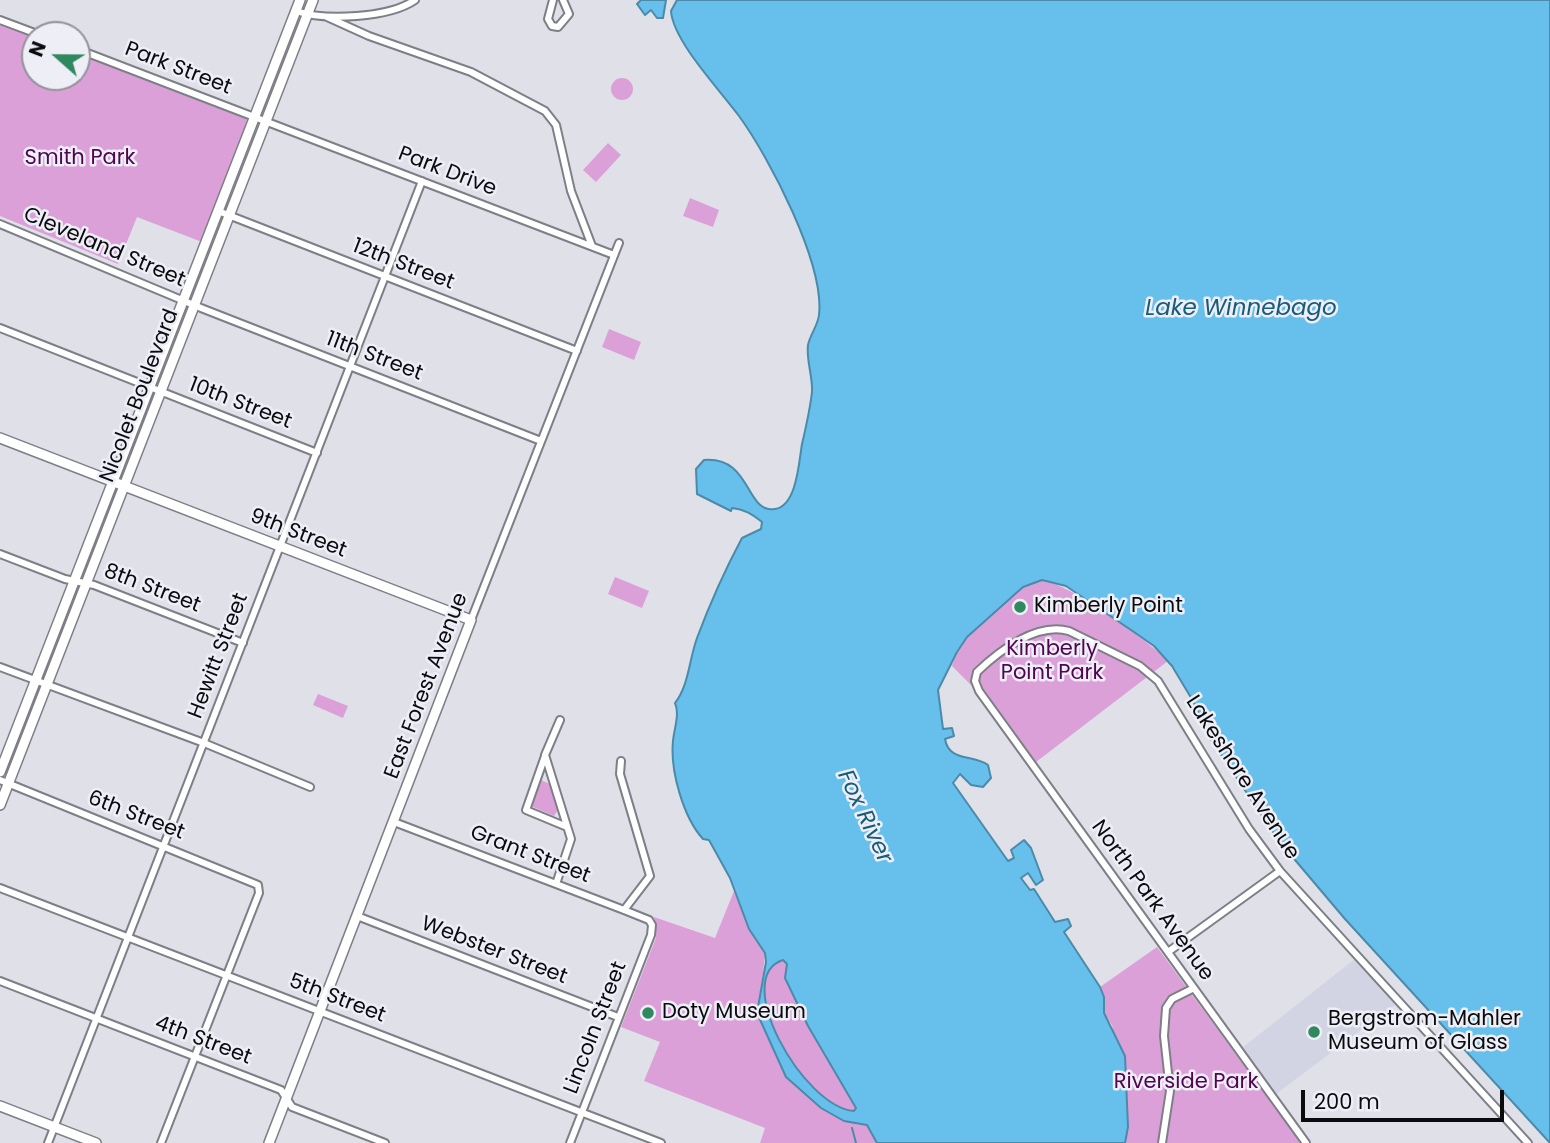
<!DOCTYPE html>
<html>
<head>
<meta charset="utf-8">
<style>
	body { margin:0 }
	#map { position:relative; width:1550px; height:1143px; overflow:hidden; background:#dfe0e8; font-family:Poppins,sans-serif }
	canvas { display:block }
	.north { position:absolute; left:21px; top:21px; width:70px; height:70px; box-sizing:border-box; background:#edeef6; border:2px solid #939399; border-radius:50%; rotate:291deg; font-size:19px; font-weight:700; line-height:28px; text-align:center; color:#0b0b0e }
	.north::after { content:''; display:block; margin:auto; width:24px; height:32px; background:#2f885e; clip-path:polygon(50% 0,100% 100%,50% 72%,0 100%) }
	.scale { position:absolute; left:1301px; top:1090px; width:203px; height:32px; box-sizing:border-box; border:4px solid #0b0b0e; border-top:0; padding-left:9px; font-size:21px; line-height:24px; white-space:nowrap; color:#0b0b0e; -webkit-text-stroke:5px #edeef6; paint-order:stroke }
</style>
</head>
<body>
<div id="map">
<canvas width="1550" height="1143"></canvas>
<div class="north">N</div>
<div class="scale">200 m</div>
</div>
<script>
const ctx = document.querySelector('canvas').getContext('2d');
ctx.lineJoin = 'round';
function paint(path, color) { ctx.fillStyle = color; ctx.fill(path, 'evenodd'); }
function strokePath(path, color, width, dash) { ctx.strokeStyle = color; ctx.lineWidth = width; ctx.lineCap = dash ? 'butt' : 'round'; ctx.setLineDash(dash || []); ctx.stroke(path); }
function drawText(font, color, halo, rows, align = 'center') {
  ctx.font = font + ' Poppins,sans-serif'; ctx.lineWidth = 5; ctx.setLineDash([]); ctx.textBaseline = 'middle'; ctx.strokeStyle = halo; ctx.fillStyle = color; for (const [text, x, y, turn = 0] of rows) {
    ctx.save(); ctx.translate(x, y); ctx.rotate((+turn || 0) * Math.PI / 180); ctx.textAlign = isNaN(turn) ? turn : align; if (halo) ctx.strokeText(text, 0, 0); ctx.fillText(text, 0, 0); ctx.restore();
  }
}
paint(new Path2D(`
	M1356,958l41,45 -121,91 -34,-46z`), '#d2d4e3');
paint(new Path2D(`
	M298,18l3,1 -35,91 -3,1z
	M0,25l35,13v39h42v-23l169,65 2,6 -46,117 -65,-25 -19,47 -118,-48z
	M611 89a11 11 0 1 1 22 0a11 11 0 1 1-22 0Z
	M608,143l13,12 -25,27 -13,-12z
	M690,198l29,12 -6,17 -30,-11z
	M609,329l32,13 -7,18 -32,-13z
	M615,577l34,14 -7,17 -34,-14z
	M1036,580c28,-2 112,60 132,81l-132,101 -56,-78 -9,1 -19,-19c12,-36 51,-70 84,-86z
	M318,694l30,12 -5,12 -30,-13z
	M541,780l9,4 8,26 -4,6 -21,-9 -1,-6z
	M734,891l15,38 16,24 -6,64 27,60 35,31 46,17 10,18h-117l5,-15 -121,-47 16,-39 -39,-15 35,-89 -2,-21 61,21z
	M1157,947l144,196h-176l2,-48 -15,-70 -8,-12v-16l-4,-10z
	M783,960l4,4 21,62 49,83 -3,2c-51,-5 -124,-134 -71,-151z`), '#dca0d9');
const water = new Path2D(`
	M641,0h25l-3,18h-6l-6,-8 -6,5 -8,-11z
	M677,0h873v1143l-205,-224 -66,-78 -69,-103 -17,-37 -21,-35 -18,-20 -20,-14 -68,-46 -24,-6 -19,7 -56,50 -10,15 -19,38 5,39 9,-1 2,8 -9,3c4,23 27,15 43,26l3,13 -8,9 -12,-2 -11,-11 -7,9 55,78 6,-3 -3,-8 13,-10 7,8 12,32 -7,5 -8,-12 -7,5 9,12 4,-1 21,33 13,-3 3,7 -7,6 36,55 4,10v16l21,43 3,71 -3,16h-248l-10,-18 -23,-4 -23,-13 -35,-31 -29,-64 9,-51 -1,-9 -16,-24 -19,-51 -21,-38 -6,-1c-20,-22 -33,-69 -30,-98 1,-12 7,-27 2,-38 14,-18 14,-43 22,-65 12,-32 29,-70 45,-100l19,-9 1,-7c-10,-8 -18,-13 -30,-14l-1,3 -34,-17 -1,-25 8,-9c48,-4 41,54 71,49 22,-3 24,-48 27,-65 4,-17 8,-35 10,-52 1,-15 -6,-32 -4,-47 2,-10 10,-20 11,-30 6,-51 -50,-158 -80,-199 -19,-26 -66,-75 -68,-105zM783,960l4,4 -2,14 23,48 48,82 -2,3c-51,-4 -124,-134 -71,-151z`);
paint(water, '#67c0ec');
strokePath(water, '#4b8aa9', 2);
strokePath(new Path2D(`
	M852,1128l4,15`), '#4b8aa9', 2);
const street = new Path2D(`
	M553,0l-5,19 4,7 6,1 11,-13 -6,-14
	M296,11c29,10 93,7 119,-11
	M327,17l42,19 102,36 74,39 11,14 15,66 21,55
	M0,20l40,15
	M77,49l537,206
	M218,211l359,140
	M0,224l201,84 340,133
	M0,328l317,125
	M0,554l65,25 29,6 149,58
	M471,620l148,-377
	M0,667l204,76 106,44
	M545,756l-19,54 41,17
	M621,761l-1,13 30,102 -26,34
	M0,780l258,105 1,8 -98,250
	M394,822l230,88 25,10 3,5 -1,10 -81,208
	M556,884l15,-45 -26,-84 15,-35
	M0,888l661,255
	M357,916l261,101
	M1168,952l112,-81
	M0,981l281,109 11,17 93,36
	M48,1143l374,-962
	M1162,1143l8,-52 -6,-55 2,-28 6,-9 22,-11
	M1306,1143l-327,-452 -4,-10 2,-9c23,-22 60,-50 92,-41l71,35 18,15 91,148 31,42 248,272`);
const secondary = new Path2D(`
	M0,438l471,182 -202,523
	M0,772l300,-772
	M0,805l313,-805
	M0,1106l96,37`);
strokePath(street, '#7e7f86', 10);
strokePath(secondary, '#7e7f86', 12);
strokePath(street, '#fff', 6);
strokePath(secondary, '#fff', 9);
for (const [x, y, r, color] of [
	[1020,607,7,"#2f885e"],
	[648,1013,7,"#2f885e"],
	[1314,1032,7,"#2f885e"]
]) { const dot = new Path2D(); dot.arc(x, y, r, 0, 2 * Math.PI); ctx.fillStyle = color; ctx.fill(dot); strokePath(dot, '#edeef6', 2.5); }
drawText('21px', '#0b0b0e', '#edeef6', [
	["Park Street",178,69,21],
	["Park Drive",447,172,21],
	["Cleveland Street",104,248,23],
	["12th Street",403,265,21],
	["11th Street",374,357,21],
	["Nicolet Boulevard",140,396,-69],
	["10th Street",240,404,21],
	["9th Street",298,534,21],
	["8th Street",152,589,21],
	["Hewitt Street",219,656,-69],
	["East Forest Avenue",427,686,-69],
	["Lakeshore Avenue",1242,778,57],
	["6th Street",136,816,21],
	["Grant Street",530,855,21],
	["North Park Avenue",1152,901,54],
	["Webster Street",494,951,21],
	["5th Street",337,999,21],
	["Lincoln Street",596,1028,-69],
	["4th Street",203,1041,21]
]);
drawText('21px', '#510450', '#edeef6', [
	["Smith Park",80,159],
	["Kimberly",1052,650],
	["Point Park",1052,674],
	["Riverside Park",1186,1083]
]);
drawText('21px', '#0b0b0e', '#edeef6', [
	["Kimberly Point",1034,607],
	["Doty Museum",662,1013],
	["Bergstrom-Mahler",1328,1020],
	["Museum of Glass",1328,1044]
], 'left');
drawText('italic 23px', '#175d7a', '#edeef6', [
	["Lake Winnebago",1241,309],
	["Fox River",864,817,65]
]);
</script>
</body>
</html>
